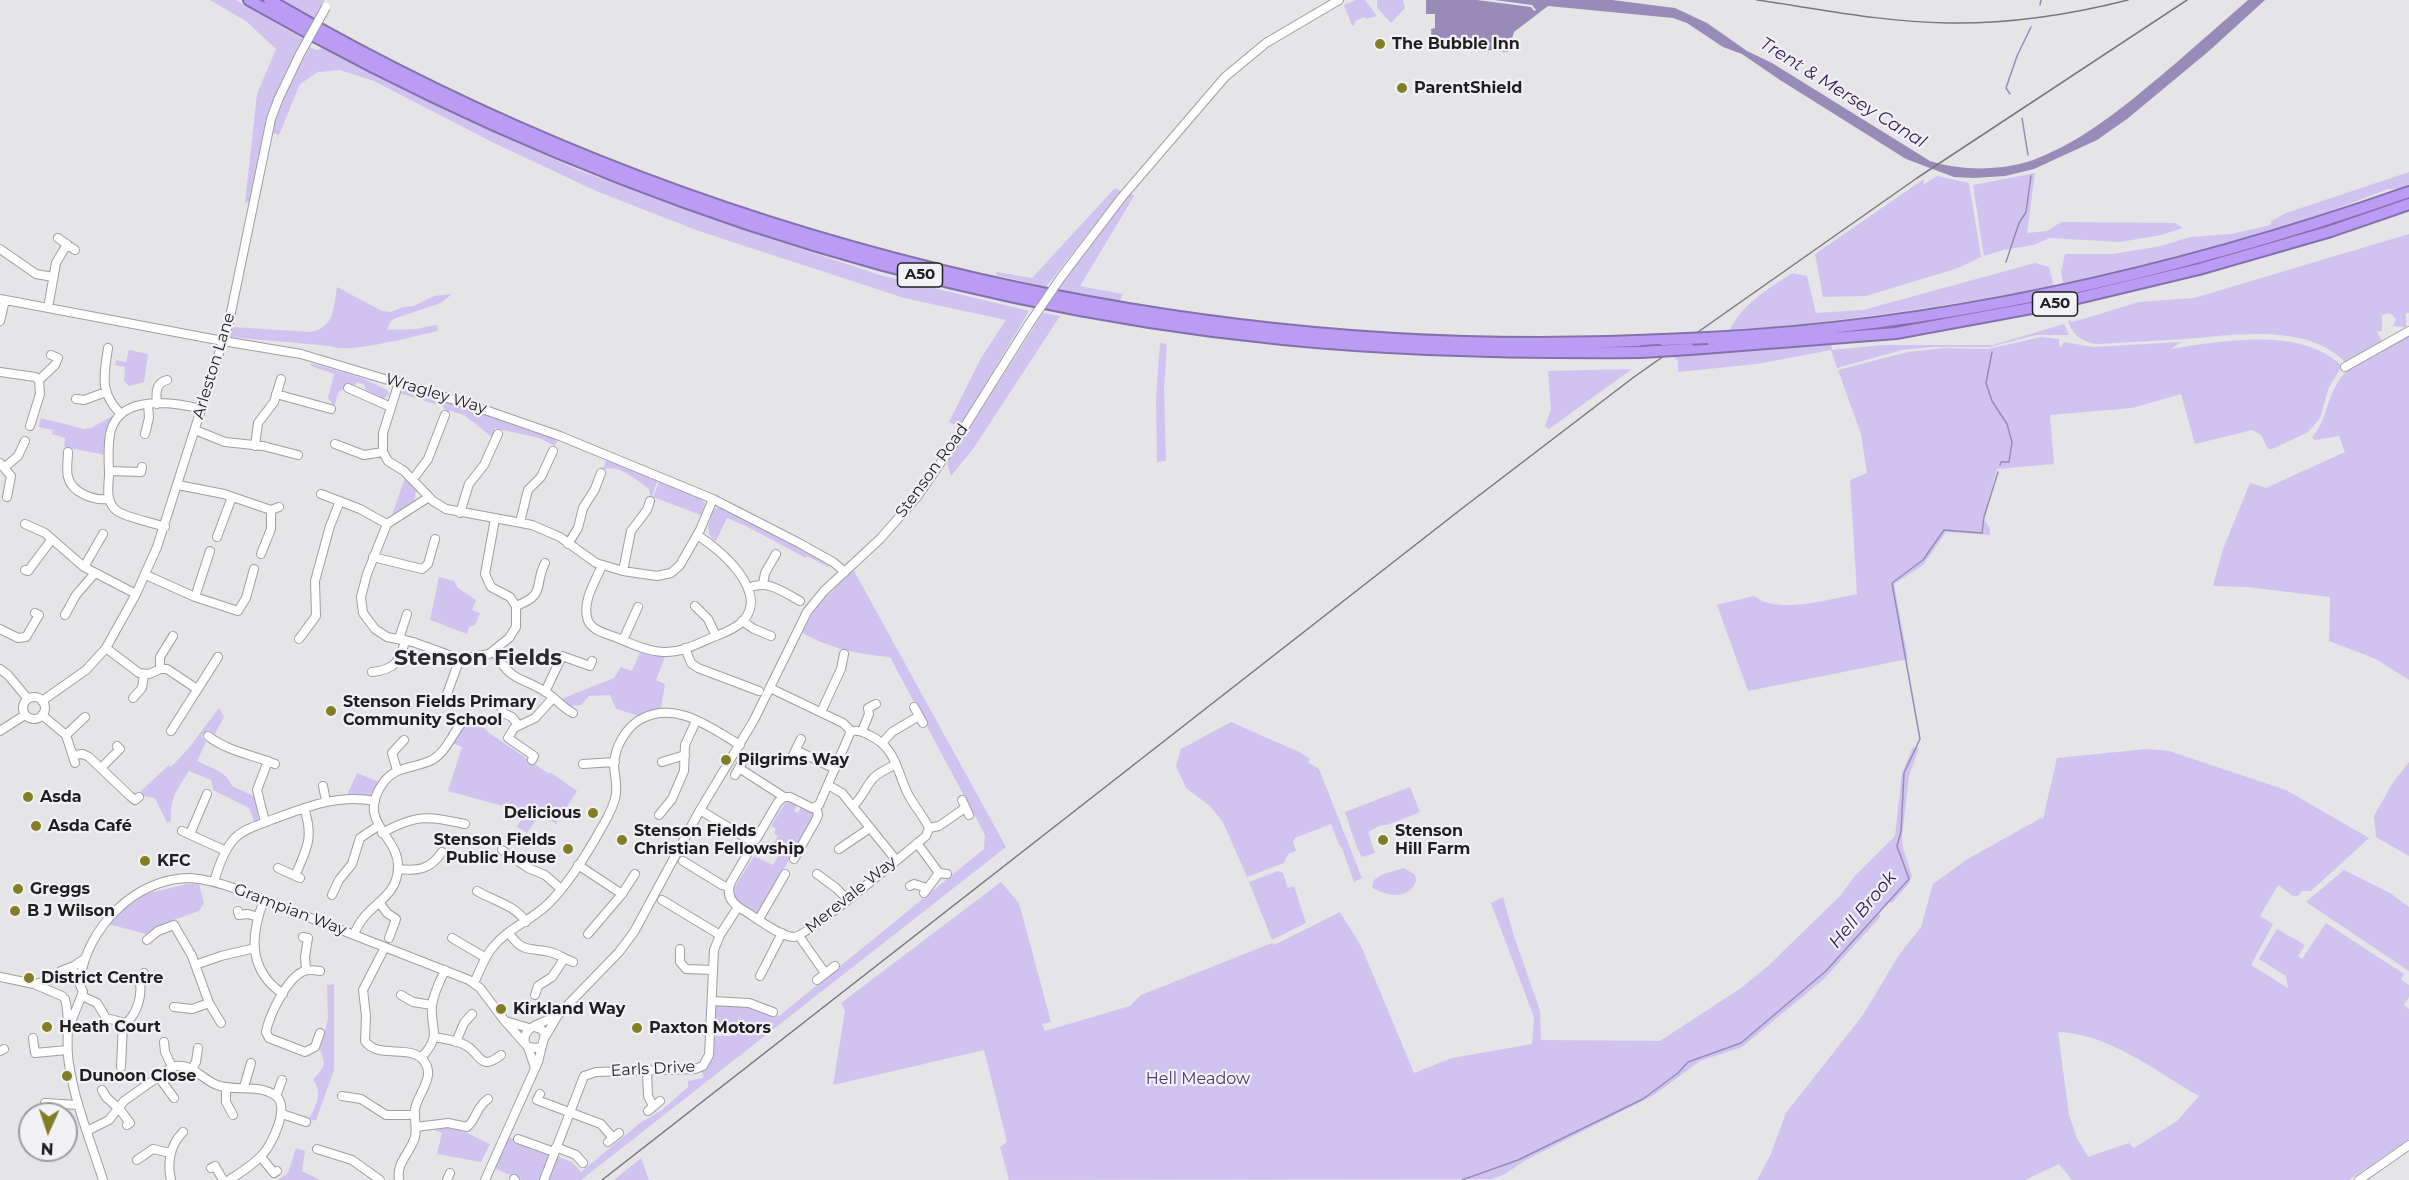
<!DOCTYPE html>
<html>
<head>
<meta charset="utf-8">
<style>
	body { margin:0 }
	#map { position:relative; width:2409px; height:1180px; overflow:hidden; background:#e5e4e7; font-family:Montserrat,sans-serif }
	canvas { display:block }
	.north { position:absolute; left:18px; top:1102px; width:60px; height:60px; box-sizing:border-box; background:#f2f1f5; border:2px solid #9e9da0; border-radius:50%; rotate:183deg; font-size:16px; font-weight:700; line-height:24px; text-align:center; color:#1f1f20 }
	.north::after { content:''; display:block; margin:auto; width:21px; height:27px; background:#827e26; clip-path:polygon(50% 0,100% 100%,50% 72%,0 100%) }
</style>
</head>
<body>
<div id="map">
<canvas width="2409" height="1180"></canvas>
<div class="north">N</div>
</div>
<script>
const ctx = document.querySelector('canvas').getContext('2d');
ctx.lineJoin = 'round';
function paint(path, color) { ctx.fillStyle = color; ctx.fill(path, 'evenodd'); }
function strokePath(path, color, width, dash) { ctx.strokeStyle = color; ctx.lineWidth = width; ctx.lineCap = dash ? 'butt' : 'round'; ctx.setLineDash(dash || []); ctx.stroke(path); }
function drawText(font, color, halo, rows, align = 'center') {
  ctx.font = font + ' Montserrat,sans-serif'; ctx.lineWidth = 4.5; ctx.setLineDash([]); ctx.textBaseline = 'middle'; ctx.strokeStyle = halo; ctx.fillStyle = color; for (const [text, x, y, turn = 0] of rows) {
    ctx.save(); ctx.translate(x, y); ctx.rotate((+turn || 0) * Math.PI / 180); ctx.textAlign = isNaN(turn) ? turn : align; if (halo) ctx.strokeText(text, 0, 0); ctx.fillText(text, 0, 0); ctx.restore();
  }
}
paint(new Path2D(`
	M210,0h26l67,39 -28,58 -16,57 -8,48 -6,1 12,-109 19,-45 -30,-28z
	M279,0h46l-10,19z
	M1356,0h9l12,16 -11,3 -2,-2 -9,4v3l-3,2 -8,-21z
	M1377,0h26l2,8 -14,15 -14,-15z
	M310,47l6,3 7,-2 167,82 88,40 190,68 112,37 149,36 -69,116 -11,-5 32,-64 25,-38 -102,-22 -208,-68 -100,-39 -104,-49 -118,-61 -34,-11 -22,2 -18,12 -21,51 -9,-3 11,-33z
	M2409,172v14l-9,3h-12l-99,38 -179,47 -47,9 -2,-11 4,-18h48l48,-8 29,-9 41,-3 40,-9v-4l15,-8z
	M2035,173l-8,60 20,-2 14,-9 114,1 8,5 -22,7 -41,7 -70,-4 -17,7 -30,5 -19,6 -11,-71z
	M1937,176l32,7 12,74 -23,11 -92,28 -43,1 -8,-43 109,-75 -1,6z
	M1115,188l6,3 -75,96 -50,-12 1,-3 35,6z
	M1129,192l5,4 -54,90 43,8 -4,8 -62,-12z
	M2409,234v79h-3v14l-13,-1 3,-7 -6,-6 -8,2v16l-5,1 6,10 -38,20c-38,-39 -110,-27 -159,-23 -29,2 -59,3 -88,5 -15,-1 -27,-10 -30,-24l5,2 66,-20 55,-4z
	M2035,263l14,4 5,19c-110,21 -214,36 -325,45 14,-28 38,-41 63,-58l15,3 9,37 47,-3z
	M337,287l45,24 9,1 12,-5 11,-1 20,-10 18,-2 -11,9 -45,15 -5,3 -4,9 28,-1 22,-4 1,6c-20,4 -92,24 -107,15l-102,-9 2,-10 81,5c23,-6 21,-24 25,-45z
	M1043,313l17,3 -87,133 -22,27 -4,-13z
	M2064,324l5,11h-33l-46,12h-58l-30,3 -65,18 -6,-18 -74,14 -79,8v-11l-6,-6 83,-5 76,-8 1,8 50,-5h111z
	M2409,331v349l-33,-21 -47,-18 1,-44 -83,-10 -34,-1 10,-37 27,-66 16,5 79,-36 -6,-16 -24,4 -3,-3c15,-16 14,-37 26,-55 13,-22 44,-32 66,-43l-1,-4z
	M2041,337l18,2v7l2,1 3,-5 29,5 88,-5 -10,7c51,-8 130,-23 171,17l-13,21 -9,31 -5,6 -7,8 -36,17h-4l-7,-14 -9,-5 -57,14 -14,-50 -49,14 -82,7 4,49 -57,5 -14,50 7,9v7l-44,-3 -23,33 -29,19 14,75 -160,32 -31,-86 37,-9c23,19 76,3 103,-2l-7,-114 17,-7 -6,-39 -23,-64 70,-18 36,-4 44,1z
	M1160,343l7,1 -3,45 2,72 -9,1 -1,-63z
	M129,350l19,4 -4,28 -15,4 -5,-5 1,-14 -10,-2 1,-5 10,2z
	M311,363l51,15 25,12 2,4 -7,6 -17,-11v-4l-8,-3 -2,3 -7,-1 -10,9 -5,19 1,-6 -6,-8 6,-24 -23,-8z
	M1632,369l-83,60 -4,-3 6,-17 -3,-38z
	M408,389l150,50 -3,7 -16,-8 -44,-10 -3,9 -28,-22 -20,-6 -2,-3 -43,-13z
	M114,415l-6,12 -3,28 -41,-8 1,-9 -13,-4 1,-4 -15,-3 3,-9 43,11 7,-1z
	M607,458l51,21 -7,19 -2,-9c-13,-9 -28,-24 -46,-20z
	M405,478l11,12 -2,12 -22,13z
	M660,480l41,18 4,5 -4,12 -48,-18z
	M721,507l109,57 -2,3 -21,-11 -1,2 -60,-32 -19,-8 -11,23c-13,-8 -6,-20 -2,-32z
	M853,569l153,278 -425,333h-59l-28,-12 14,-31 64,25 9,10 59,-49 22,-13 26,-23v-6l15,-3 -1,-8 6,-7 3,-27h20l1,-9 -20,-1v-23l35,2 32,11 205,-167 1,-14 -95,-178c-34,-3 -57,-8 -88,-24l12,-23z
	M439,577l15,4 4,7 18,12 -4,10 8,3 -5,12 -6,2 -2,7 -37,-14z
	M640,652l25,5 -9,23 9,4 -4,24 -22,8 -23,-7 -6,-14 -21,1 -8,9 -13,1 -7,-7 53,-21 7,-11 11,4z
	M219,708l5,9 -9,17 -7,-4 -7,6 5,6 -9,19c13,7 30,10 35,25l22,10c2,8 8,20 1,27l-6,-15 -36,-18 -2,-10 -22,-9c-12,19 -19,26 -18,50l-4,2 -12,-25 -13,-2 -1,-5 28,-26 2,2 17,-18z
	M472,716l17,17 60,41 1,-2 27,19 -21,33 -16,-10 -13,19 -10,-6 8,-15 -77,-21 14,-44 -9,-4z
	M1231,722l68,30 11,7 -2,3 11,7 43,109 -8,4 -12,-34 -3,-3 -8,-21 -36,14 -2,4 3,9 -8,3 -4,9 -37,14 -24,-55 -13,-16 -24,-18 -10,-22 5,-17z
	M1913,747l6,1 -10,28 -7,62 1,10 9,28 -3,7 -17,20 -3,-2 -12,12 4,3 -56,62 -83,69 -42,14 -46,34 -128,65 -21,14 -13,5 -483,1 -9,-33 7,-5 -23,-92 -151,35 12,-74 -4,-8 160,-121 18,21 32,119 -9,2 3,7 85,-25 11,-11 131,-52 2,2 66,-33 21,34 53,127 38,-15 80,-14 2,-27 -43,-114 12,-6 11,39 26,75 1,29 119,1 81,-53 27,-22 73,-71 13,-18 41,-41 7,-63z
	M2147,749l22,2 117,39 83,48 -58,53h-9l-4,5h-5l-15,-11 -18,31 13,8 -22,41 37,23 -2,-12 -27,-17 18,-30 28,16 -7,11 4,3 24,-36 78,51 -3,5 8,6v12l-5,8 5,4v130l-60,41h-277l-13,-16 -34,16h-268l13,-24 16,-43 77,-98 36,-60 22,-28 12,-43 33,-24 75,-42 2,1 14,-61zM2058,1032c52,2 97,39 141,64l-22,25 -43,27 -5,-5 -41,14 -11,-19 -8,-23z
	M2409,762v94l-33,-19 -2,-21 18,-32z
	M357,773l22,9 -6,14 -26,-1z
	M1410,787l10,25 -33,13h-6l-13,7 7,21 -13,4 -5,-9 -12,-36z
	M789,802l8,3 -3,6 4,2 3,-6 14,7 -57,100 -23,-15 -2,-9 21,-34 19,9 9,-15 -9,-5 5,-9 -4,-3 2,-4 -5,-3 14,-23z
	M1404,868l11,7 1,6c-7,19 -30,16 -44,6l2,-7 7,-5z
	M2344,870l46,23 19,14v64l-103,-69z
	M1278,871l5,2 5,15 6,-2 12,37 -34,17 -23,-58z
	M187,884h12l5,19 -5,8 -31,11 -22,12 -38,-10 16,-17 14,-7v-4z
	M334,984v86l-18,50 -8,1c7,-14 16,-27 5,-41l9,-11 2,-7 -4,-14 8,-29 -1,-34z
	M448,1127l17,5 25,12 -9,18 -44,-8 5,-21 -10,-4z
	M296,1148l9,3 -3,20 18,9h-42l10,-7z
	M641,1158l8,22h-35z`), '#d1c3ef');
paint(new Path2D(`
	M1426,0h51l54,7 3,4 2,-1 -4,-5 -37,-5h117l63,8 32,15 40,28 25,12 158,98c31,10 72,10 103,-1 54,-20 100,-61 143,-97 24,-21 48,-42 72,-63h17l-56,51 -82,68 -30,21 -63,29 -29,7 -31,2 -20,-1 -48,-18 -126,-79 -38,-26 -19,-7 -36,-24 -14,-5 -125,-12 -34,26 -6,20 -76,-8 -1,-15 4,-1v-14h-9z`), '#998bb8');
strokePath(new Path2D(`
	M2040,5l1,-5
	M2010,94l-4,-6 11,-32 14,-29
	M2022,118l6,37
	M2006,262l13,-39 7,-11 5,-36
	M1992,352l-6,31 6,18 15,23 5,18 -3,20h-8l-1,3
	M1462,1180l56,-20 125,-61 35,-26 10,-11 53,-19 85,-72 83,-92 -12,-33 4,-15 3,-58 16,-34 -28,-156 31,-23 21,-30 38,3 2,-16 14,-45`), '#998bb8', 1.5);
const minor = new Path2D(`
	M58,238l17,12
	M0,249l36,25 17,3
	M1062,276l60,-79 103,-120 41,-34 73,-43
	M0,299l223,42 78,13 167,50 92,32 153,63 86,44 34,19 12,10
	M48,308l8,-45 11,-19
	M0,321l5,-21
	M108,348c-4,27 -9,45 13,66
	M2345,367l64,-36
	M0,372l35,5 4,3 1,14 -10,32
	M39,380l16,-15 3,-7 -7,-3
	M399,382l-16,51v19l5,9 16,10 29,30 13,8 86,16 28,12 36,26 27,8 34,5 14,-3 9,-8 20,-35 13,-31
	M348,388l43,19
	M276,394l55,15
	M76,399l8,1 22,-8
	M157,404c-1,-10 -2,-21 10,-24
	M195,430l30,12 38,4 35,9
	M145,434l4,-16 -1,-14
	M335,444l29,11 19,-3
	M255,446l3,-23 16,-21 7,-23
	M68,452c0,8 -2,17 0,25 4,16 26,24 41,22
	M0,463l11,13 -4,21
	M5,467l13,-11 7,-15
	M109,471l32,1 1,-5
	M413,479l15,-20 17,-44
	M178,485l46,9 47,16 8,-3
	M321,494l39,15 27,15
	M429,497l-42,27 -20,50 -6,23 2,16 12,16 12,8 26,5 44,16h10l22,-4 20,-16 7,-11v-21l-6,-9 -19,-10 -6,-13 10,-55
	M460,513l9,-29 15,-19 14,-31
	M520,522l8,-32 13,-13 12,-26
	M25,524l20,9 39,34 52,27
	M165,527c-13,-5 -38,-9 -48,-16 -11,-8 -9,-23 -8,-35 0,-15 -2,-32 2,-46 11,-36 63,-28 90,-21
	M217,537l15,-40
	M568,544l10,-16 5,-20 12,-19 6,-16
	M261,554l10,-25v-19
	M373,557l49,12 6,-5 7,-25
	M602,565c-6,16 -19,34 -15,52 2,13 18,16 28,20 15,6 31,14 48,15 17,1 32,-7 48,-14 10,-4 23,-8 32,-17 27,-29 -23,-72 -46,-86
	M84,567l19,-33
	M25,570l3,1 24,-32
	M623,571l8,-40 16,-21 3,-9
	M146,575l49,22 43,14 8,-13 8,-29
	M763,584l2,-11 11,-19
	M748,588c20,-9 35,4 52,13
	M195,597l15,-46
	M516,606c31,-12 17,-19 29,-43
	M695,606l13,13 8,17
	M65,615l11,-20 19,-22
	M742,621l12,8 17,7
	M0,629l18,9 8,-1 13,-22 -4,-2
	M299,639l17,-23 -1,-35 15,-55 10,-25
	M399,639l8,-25
	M623,640l15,-33
	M106,648l33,25 10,1 11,-5h7l30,20
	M685,648l6,15 7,5 61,23
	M494,651c19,35 29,24 56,44 8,6 13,13 23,18
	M0,669l8,6 20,24
	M160,669v-12l13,-21
	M372,672c22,-2 29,-11 33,-32
	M770,688l73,35 8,8
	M545,692l17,-36 28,10 2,-5
	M447,694l13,-36
	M23 708a11 11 0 1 1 22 0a11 11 0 1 1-22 0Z
	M133,698l9,-10 2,-14
	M42,701l44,-31 20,-22 30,-54 21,-47 72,-225 42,-203 7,-19 22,-46
	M504,703l-3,4 2,6 9,4 6,8
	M914,707l9,16
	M821,712l20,-43 3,-15
	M42,715l24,20 9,28
	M0,731l25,-16
	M171,731l47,-74
	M851,731c8,-1 12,1 18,4 26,12 27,33 38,57 6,13 16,23 22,36
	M862,731l7,-17 -1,-6 8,-4
	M66,735l19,-18
	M208,736c19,15 45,19 67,28
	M883,742l9,-10 27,-16
	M796,750l39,19
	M73,755l10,-1 6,3 41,39 5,4 4,-3
	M791,759l10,-20
	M532,760l2,-4 -26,-18 6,-10 21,-10 18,-20
	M662,762l23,-7
	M583,764l32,-2
	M101,768l19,-19 -3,-3
	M739,768l45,29
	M397,770l-5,-17 12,-13
	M735,775l8,-14
	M828,785l14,8 54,67
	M323,786l3,15
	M784,797l-6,5 -47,80c-6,14 2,23 14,29 11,7 36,26 49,26 12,0 115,-87 132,-101l3,-8
	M784,797h6l22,11 7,-3 32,-74
	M962,800l7,15
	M853,806c9,-8 11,-16 18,-25 5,-8 17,-12 25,-17
	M700,810l54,33
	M659,815l13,-16 12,-28 1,-26 11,-24
	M265,822l-8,-32 11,-29
	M929,828l10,-2 26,-18
	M182,831l44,20
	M382,833c35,-19 45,-17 83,-9
	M190,834l17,-40
	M917,843l22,30 8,1
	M839,849l31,-21
	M502,850l26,18 17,7 16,14
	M794,859l22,-39 2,-5 -2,-8
	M683,861l39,24 7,2
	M578,865l44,29 -34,40
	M278,868l22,10
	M398,869c20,2 32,1 44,-17
	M817,874l19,14 11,11
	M295,876c12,-28 19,-38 9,-68
	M214,882c4,-14 10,-32 20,-43 9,-10 25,-14 37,-19 34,-13 67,-26 104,-19
	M910,886l4,-2 13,4
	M477,891c17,10 38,14 49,31
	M924,893l15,-20
	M622,894l13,-20
	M332,895l7,-15 13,-16 8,-26 18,-12
	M264,900c-14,36 -16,70 19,94
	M662,900l58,35
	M379,902l8,11 9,6 -7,19
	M238,911l1,4 9,-1 10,3
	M759,919l26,-45
	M509,933c14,21 21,14 41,19 8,2 15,7 23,10
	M354,935c11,-32 43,-34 44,-67 2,-32 -43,-45 -15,-85 13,-18 31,-14 49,-23 14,-8 19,-24 29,-36
	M799,936l26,37
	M303,937l5,1 -3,19 1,13
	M452,938l34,20
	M147,940l11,-9 16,-6 18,31 17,47 12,20
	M385,947l-22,43 3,26 -1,25c13,19 45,2 59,20 12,16 -6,32 -9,48 -1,10 2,19 0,28 -5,17 -19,25 -16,43
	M680,949v13l6,7 27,1
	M195,965l26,-9 34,-8
	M69,969l6,4 8,19 -14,35
	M760,976l22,-43
	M0,977l34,7 28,12
	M80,980c7,-52 55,-102 110,-102 17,1 33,6 49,12l230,90 11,8 24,32 24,27 9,1 5,-2
	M138,980l6,-7
	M817,980l18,-14
	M474,983c6,-12 10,-26 19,-36 14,-18 37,-26 54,-42 22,-21 40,-51 55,-78 6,-10 12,-21 14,-33 1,-9 -1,-18 -2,-28 0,-18 12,-40 29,-48 34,-17 68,10 97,27
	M35,984l15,-4 11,-9 13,-5 10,-7
	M401,995l12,7 19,3
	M535,995l3,-9 14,-9 12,-18
	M82,996l15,7 9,15 20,5c11,-9 16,-27 14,-40l-7,-5 -21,-1
	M65,999c6,21 0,43 4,65 6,40 22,78 34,116
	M712,1001l37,2 24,9
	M174,1007l18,2 17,-6
	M505,1021l24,7
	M320,1033l-5,14 -10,5 -36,-14 -3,-6c3,-16 20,-52 36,-60 5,-3 12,-2 18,-1
	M435,1037c9,2 19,3 28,7 18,7 15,29 38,11
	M545,1037l13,-22 61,-63 15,-20 66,-122 54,-90 53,-108 17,-21 56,-52 37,-42 38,-55 74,-118
	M33,1038l2,15 32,-3
	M164,1042l1,10 7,15
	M456,1042l8,-19 8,-9
	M525,1043c-4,-17 19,-20 31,-27
	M528,1047l7,21
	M0,1051l4,-2
	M421,1058c22,-24 9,-27 11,-52 1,-12 8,-25 13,-36
	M121,1067l2,-44
	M192,1069l4,-7 2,-14
	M647,1071l1,25 5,10
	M158,1076l16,22
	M226,1087v15l7,13
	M244,1087l7,-24
	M102,1090l4,7 12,11
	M540,1094l-3,6 64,24 12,14
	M276,1096l6,-16
	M342,1096l19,3 25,16h29
	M118,1107l12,16 -3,2
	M648,1111l12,-10
	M44,1114l1,-11 33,2
	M282,1114l24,8
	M416,1127l32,-4 19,4c10,-8 8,-19 21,-28
	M87,1131l22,-11 15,-19 48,-34c19,-6 29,12 45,18 19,7 42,-2 59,11 14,11 -4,49 -14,59 -9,10 -22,18 -33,25
	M518,1139l36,13
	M608,1142l11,-9
	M556,1147l20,8 7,8
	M317,1149l35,11 28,20
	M261,1157l13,16 3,-2
	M137,1160l16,-11 17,4
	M211,1168l4,-2 8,14
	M514,1179l1,1
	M171,1180c-4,-17 -1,-35 12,-48
	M447,1180l3,-7
	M485,1180l53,-118 7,-28 -4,-5 -7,-2
	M544,1180l40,-104 12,-4 99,-3 8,-3 6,-11 5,-105 6,-15 18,-28
	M2359,1180l50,-35`);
const highway = new Path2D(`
	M249,0c318,182 669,303 1034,339 120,12 239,14 358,13
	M269,0c417,244 911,364 1394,340
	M1708,338c239,-12 476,-67 701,-146
	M1690,349l206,-16 157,-29 146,-35 132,-38 78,-27`);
strokePath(minor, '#9f9ea1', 10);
strokePath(highway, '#8470aa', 14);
strokePath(minor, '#fff', 8);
strokePath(highway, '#bb9cf5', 10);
strokePath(new Path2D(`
	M1757,0c63,9 126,22 190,23 61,1 122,-8 181,-23
	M602,1180l858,-670 174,-133 283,-199 270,-178`), '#787779', 1.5);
const minorBridge = new Path2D(`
	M300,54l26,-47
	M1029,324l33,-48`);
const highwayBridge = new Path2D(`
	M1663,340l45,-2
	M1641,352l49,-3`);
strokePath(minorBridge, '#9f9ea1', 10, []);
strokePath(highwayBridge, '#8470aa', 14, []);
strokePath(minorBridge, '#fff', 8);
strokePath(highwayBridge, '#bb9cf5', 10);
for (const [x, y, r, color] of [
	[1380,44,6,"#827e26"],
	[1402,88,6,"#827e26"],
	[331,711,6,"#827e26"],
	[726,760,6,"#827e26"],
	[28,797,6,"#827e26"],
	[593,813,6,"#827e26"],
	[36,826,6,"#827e26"],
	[622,840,6,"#827e26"],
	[1383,840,6,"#827e26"],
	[568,849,6,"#827e26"],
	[145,861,6,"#827e26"],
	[18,889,6,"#827e26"],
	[15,911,6,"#827e26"],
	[29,978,6,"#827e26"],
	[501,1009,6,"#827e26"],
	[47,1027,6,"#827e26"],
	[637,1028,6,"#827e26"],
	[67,1076,6,"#827e26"]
]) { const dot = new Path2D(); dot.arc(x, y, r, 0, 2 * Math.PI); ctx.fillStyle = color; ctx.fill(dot); strokePath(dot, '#f2f1f5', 2); }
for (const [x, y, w] of [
	[920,275,45],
	[2055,304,45]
]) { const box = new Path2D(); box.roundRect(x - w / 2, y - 12, w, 24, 4.5); ctx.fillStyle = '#f2f1f5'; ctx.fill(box); strokePath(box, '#1f1f20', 1.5); }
drawText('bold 15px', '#1f1f20', null, [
	["A50",920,275],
	["A50",2055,304]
]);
drawText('bold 16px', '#1f1f20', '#f2f1f5', [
	["The Bubble Inn",1392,44],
	["ParentShield",1414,88],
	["Stenson Fields Primary",343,702],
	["Community School",343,720],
	["Pilgrims Way",738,760],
	["Asda",40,797],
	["Delicious",581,813,"right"],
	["Asda Café",48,826],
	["Stenson Fields",634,831],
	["Christian Fellowship",634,849],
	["Stenson",1395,831],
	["Hill Farm",1395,849],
	["Stenson Fields",556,840,"right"],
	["Public House",556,858,"right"],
	["KFC",157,861],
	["Greggs",30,889],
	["B J Wilson",27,911],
	["District Centre",41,978],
	["Kirkland Way",513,1009],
	["Heath Court",59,1027],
	["Paxton Motors",649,1028],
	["Dunoon Close",79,1076]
], 'left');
drawText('16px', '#1f1f20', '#f2f1f5', [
	["Arleston Lane",214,366,-73],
	["Wragley Way",436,394,17],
	["Stenson Road",932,471,-54],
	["Merevale Way",851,895,-39],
	["Grampian Way",290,910,21],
	["Earls Drive",653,1069,-3]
]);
drawText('16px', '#4d3771', '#f2f1f5', [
	["Hell Meadow",1198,1079]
]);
drawText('italic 18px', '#372059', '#f2f1f5', [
	["Trent & Mersey Canal",1843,93,32],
	["Hell Brook",1863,910,-50]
]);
drawText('bold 22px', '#2b2a2d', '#f2f1f5', [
	["Stenson Fields",478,659]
]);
</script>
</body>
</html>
